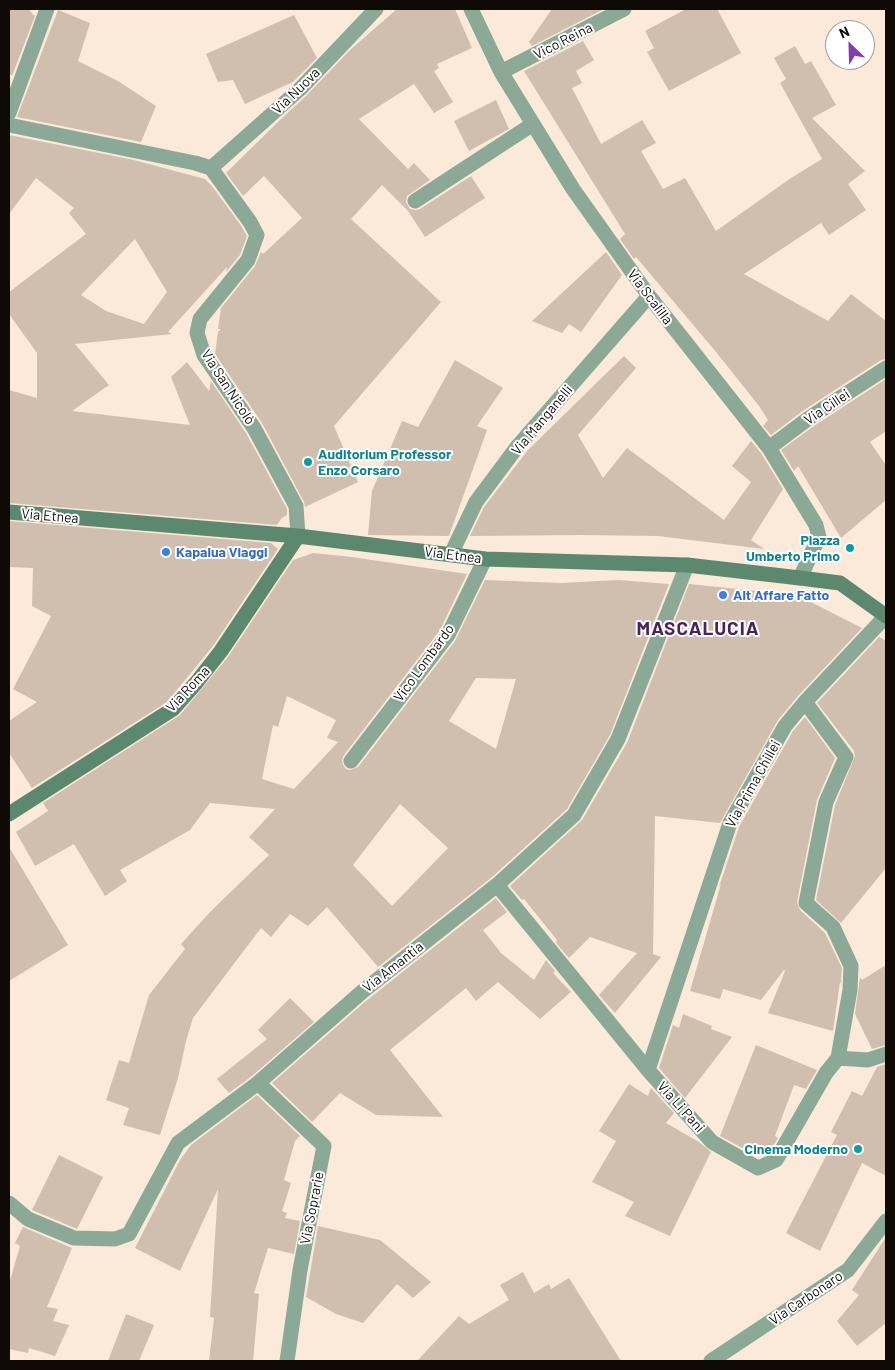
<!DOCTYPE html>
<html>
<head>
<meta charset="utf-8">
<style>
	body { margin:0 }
	#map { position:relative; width:895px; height:1370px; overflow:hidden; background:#fbe9d9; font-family:Barlow,sans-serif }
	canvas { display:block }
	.frame { position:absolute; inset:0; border:10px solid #100a06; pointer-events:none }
	.north { position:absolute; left:825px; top:20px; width:50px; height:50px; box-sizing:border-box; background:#fff; border:1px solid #9f9d9b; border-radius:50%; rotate:336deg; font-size:14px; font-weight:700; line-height:20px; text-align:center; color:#100a06 }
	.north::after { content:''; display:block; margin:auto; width:18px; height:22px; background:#883bac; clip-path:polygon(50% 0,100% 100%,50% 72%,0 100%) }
</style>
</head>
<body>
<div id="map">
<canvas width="895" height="1370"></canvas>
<div class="frame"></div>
<div class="north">N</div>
</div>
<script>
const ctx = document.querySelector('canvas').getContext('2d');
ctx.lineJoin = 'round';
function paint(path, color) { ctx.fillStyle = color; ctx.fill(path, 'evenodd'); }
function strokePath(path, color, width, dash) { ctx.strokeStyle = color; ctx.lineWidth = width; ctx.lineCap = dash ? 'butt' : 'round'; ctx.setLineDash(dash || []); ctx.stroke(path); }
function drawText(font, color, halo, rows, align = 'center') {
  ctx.font = font + ' Barlow,sans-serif'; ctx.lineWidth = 4; ctx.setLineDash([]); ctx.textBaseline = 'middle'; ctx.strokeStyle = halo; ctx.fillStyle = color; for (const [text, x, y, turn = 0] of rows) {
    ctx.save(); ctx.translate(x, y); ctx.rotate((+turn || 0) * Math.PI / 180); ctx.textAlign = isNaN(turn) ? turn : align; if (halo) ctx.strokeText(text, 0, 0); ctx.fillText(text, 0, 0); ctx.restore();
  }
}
paint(new Path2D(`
	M9,9h19l7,7 -23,60 -3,-3z
	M397,9h58l17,39 -35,16 2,4 -5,3 19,31 -19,11 -20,-29 -55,35 49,50 6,-6 16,17 -23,16 -1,6 4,7 5,1 5,-1 51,-33 14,22 -60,39 -17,-26 -26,-26 -31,34 90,83 -107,124 24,56 -53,25 -1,-5 -42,-79 -47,-69 3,-22 3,-3h-3l3,-21 34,-42 6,-14 2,2 39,-36 -38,-42 -21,20 -17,-23 55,-54 26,-24 43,-45z
	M552,9h52l-72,37 -3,-4z
	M686,9h31l24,44 -72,38 -22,-39 7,-4 -9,-17z
	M58,10l32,13 -12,38 40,20 38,25 -15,36 -124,-25z
	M294,15l23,43 -24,24 -48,22 -12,-24 -15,2 -12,-28z
	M583,41l11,19 -18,11 6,12 -10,5 29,56 41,-24 14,23 -15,8 22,38 22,-11 31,53 75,-53 31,-19 -42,-76 6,-4 -12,-21 21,-12 10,18 6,-3 25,44 -24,13 53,53 -17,13 18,26 -37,25 -8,-12 -77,51 84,47 23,-27 35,27v38l-5,1 -77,50 -33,25 -8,-9 5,-6 -9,-14 -43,-54 -80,-95 -2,2 -14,-20 5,-5 -101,-163z
	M496,100l13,29 -40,22 -15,-30z
	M9,135l125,25 71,19 7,7 30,41 5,9 -7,19 -14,17 1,-5 -59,65 4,2 -97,10 34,41 -37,26 118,14 -19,-48 16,-15 22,29 2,-10 35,52 41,76v6l-5,3 -5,7 -268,-22v-113l28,8v-45l-28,-39v-22l77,-58 -17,-21 5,-5 -38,-30 -27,36zM135,239l32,53 -23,32 -38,-13 -25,-16z
	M606,252l16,23 -41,57 -12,-8 -7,9 -30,-12z
	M624,356l12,12 -58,67 25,43 24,-30 97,72 27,-38 -19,-16 19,-25 10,12 22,36 -32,51 13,9 -106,-13 -76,-1 -112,1 14,-29 44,-57z
	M455,360l48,28 -26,38 10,4 -38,106 -81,-1 4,-44 30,-70 16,6z
	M886,379v52l-16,11 16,23v35l-45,38 -43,-72 -4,5 -13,-21 33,-24z
	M9,521l262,22 7,6 -65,97 -46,56 -135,86 -23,-35v-32l28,-19 -24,-13 38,-73 -19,-10 1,-38 -24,-1z
	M313,553l39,4 115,17 -27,56 -96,125 -2,5 1,5 3,4 4,1 8,-3 97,-126 30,-61 76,3 58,-3 50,4 -59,151 -43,74 -76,69 -113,89 -51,-60 -19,19 -18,-12 -19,23 -10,-9 -68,90 -7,23 -8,37 -18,57 -37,-10 6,-17 -23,-8 13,-40 10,3 20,-68 36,-46 -4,-5 30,-33 58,-56 -20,-18 26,-28 -65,-6 -20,27 -70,40 7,11 -22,15 -31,-52 -39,22 -19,-34 32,-21 -5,-8 137,-88 48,-58 65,-97zM476,678l40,1 -20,70 -47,-28zM287,696l49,24 -9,18 11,4 -44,47 -32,-10 11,-54 5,2zM400,804l48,44 -56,58 -39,-41z
	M689,584l108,11 65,33 -64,68 -20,24 -58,103 -65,-7 -2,138 8,3 -46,56 -16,-18 38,-42 -47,-16 -21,21 -13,-15 1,-3 -33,-41 -2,1 -12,-14 72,-66 45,-77z
	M879,637l7,4v227l-45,55 -25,-23 19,-95 20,-49 -1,-5 -37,-48z
	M805,717l30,41 -18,42 -20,102 3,8 25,23 17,35 -1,16 -1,-2 -7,49 -65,-18 17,-42 -1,-1 -23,30 -38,-11 -3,10 -30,-8 31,-107 -2,3 20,-60 54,-96z
	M9,847l59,98 -59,36z
	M496,898l11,14 -24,18 18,23 33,27 12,-20 9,11 -2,2 18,19 -31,27 -42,-37 -22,19 -10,-13 -76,62 53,67 -67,-2 -36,-22 -28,29 -40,-39 94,-82z
	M886,965v80l-14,4 -17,-35 5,-37 2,3z
	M290,998l24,24 -62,54 -23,17 -12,-14 50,-40 -9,-9z
	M683,1014l29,12 -1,3 21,8 -47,61 -26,-30 14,-43 6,3z
	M756,1045l61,25 -11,19 -12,-4 -19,51 3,2 -8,13 -8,4 -16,-5 -26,-14z
	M886,1064v112l-24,-13 -42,88 -34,-18 51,-98 -6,-3 21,-41 10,5 15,-29z
	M629,1084l19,12 3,-8 23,25 -8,10 33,19 12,10 -41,84 -45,-20 9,-14 -42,-20 24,-41 -17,-10z
	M257,1095l43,41 -5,5 -11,39 7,3 -9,28 5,2 -2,5 15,3 -6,33 -26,-6 -14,45 5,1 -6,67h-44l5,-43 -4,-1 8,-128 -38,82 -45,-23 45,-88 11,-15z
	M59,1155l44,22 -26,52 -45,-19z
	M318,1226l62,14 51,42 -18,16 -16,-14 -34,39 -27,-9 -30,-17z
	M23,1227l49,21 -25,59 11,2 -5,12 16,4 -14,31 -26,-8 -1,5 -19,-4v-65l11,-38 -5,-3z
	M886,1237v86l-29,23 -20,-25 22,-26 -7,-5z
	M523,1272l11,21 15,-9 2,5 18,-11 52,83h-204l42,-45 10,8 40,-24 -9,-15z
	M126,1314l28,11 -15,36h-31z`), '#d0bfaf');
strokePath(new Path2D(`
	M471,9l30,63 72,117 76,107 120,152 47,77 3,12 -19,41
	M501,72l123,-63
	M9,113l38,-104
	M9,125l186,38 16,5 39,54 7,13 -9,25 -48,59 -3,14 7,22 50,73 42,78 2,30
	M211,168l89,-79 76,-80
	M415,201l118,-77
	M769,448l40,-30 77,-50
	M451,554l25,-52 41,-55 132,-151
	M805,702l41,55 -20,45 -20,101 27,24 18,39 -1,24 -12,68
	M351,761l97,-126 37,-76
	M497,885l151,185 64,72 46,26 18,-8 50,-87 12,-15 30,2 18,-6
	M648,1070l82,-247 55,-97 20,-24 81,-86
	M258,1083l66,63 -24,124 -13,91
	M9,1203l19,16 46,19 41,1 14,-5 49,-91 80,-60 105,-92 134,-106 77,-70 44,-76 69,-174
	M711,1361l137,-91 38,-49`), '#8ca998', 15);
strokePath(new Path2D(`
	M9,512l289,24 187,23 202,6 113,13 40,5 46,33
	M9,814l164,-105 23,-26 25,-32 77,-115`), '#5c886f', 15);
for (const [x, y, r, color] of [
	[308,462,5,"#0f9aa8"],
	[850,548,5,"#0f9aa8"],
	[166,552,5,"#3f7fe0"],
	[723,595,5,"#3f7fe0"],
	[858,1149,5,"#0f9aa8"]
]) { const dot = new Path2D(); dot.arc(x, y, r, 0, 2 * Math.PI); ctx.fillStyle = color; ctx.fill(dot); strokePath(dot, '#fff', 2); }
drawText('14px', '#100a06', '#fff', [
	["Vico Reina",563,41,-27],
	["Via Nuova",296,91,-44],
	["Via Scalilla",650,297,53],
	["Via San Nicolò",228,387,57],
	["Via Cillei",827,407,-34],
	["Via Manganelli",542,420,-50],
	["Via Etnea",50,516,5],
	["Via Etnea",453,555,7],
	["Vico Lombardo",424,663,-54],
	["Via Roma",188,689,-47],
	["Via Prima Chillei",753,784,-61],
	["Via Amantia",393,967,-38],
	["Via Li Pani",681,1107,48],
	["Via Soprarie",312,1208,-79],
	["Via Carbonaro",806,1298,-34]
]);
drawText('bold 14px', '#0d838f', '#fff', [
	["Auditorium Professor",318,454,"left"],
	["Enzo Corsaro",318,470,"left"],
	["Piazza",840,540],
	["Umberto Primo",840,556],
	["Cinema Moderno",848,1149]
], 'right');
drawText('bold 14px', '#366cbe', '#fff', [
	["Kapalua Viaggi",176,552],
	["Alt Affare Fatto",733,595]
], 'left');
ctx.letterSpacing = '1px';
drawText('bold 19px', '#49245b', '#fff', [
	["MASCALUCIA",698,629]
]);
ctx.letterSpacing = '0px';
</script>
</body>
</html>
